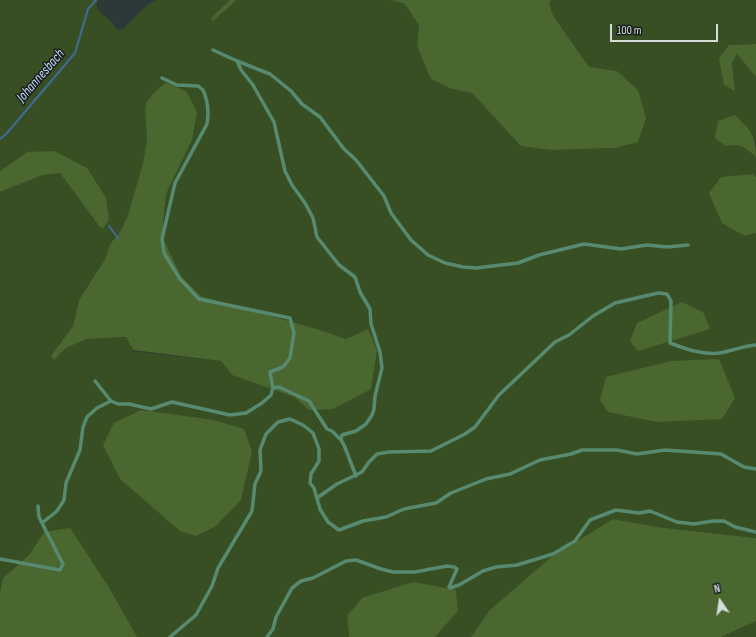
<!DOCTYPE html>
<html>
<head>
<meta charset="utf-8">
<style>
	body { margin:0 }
	#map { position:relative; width:756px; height:637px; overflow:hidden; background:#2b3938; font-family:"Sofia Sans Condensed",sans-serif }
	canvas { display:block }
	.north { position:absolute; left:700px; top:581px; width:40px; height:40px; -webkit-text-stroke:3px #191f1e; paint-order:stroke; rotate:347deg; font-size:11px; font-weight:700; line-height:16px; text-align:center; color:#d4dcdc }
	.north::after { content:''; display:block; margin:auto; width:14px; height:18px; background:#d4dcdc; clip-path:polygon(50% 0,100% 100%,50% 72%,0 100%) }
	.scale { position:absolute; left:610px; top:24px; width:108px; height:18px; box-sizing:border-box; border:2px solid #d4dcdc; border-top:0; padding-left:5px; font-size:12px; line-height:14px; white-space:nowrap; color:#d4dcdc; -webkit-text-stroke:3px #191f1e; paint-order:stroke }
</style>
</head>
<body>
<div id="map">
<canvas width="756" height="637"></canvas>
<div class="north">N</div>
<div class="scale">100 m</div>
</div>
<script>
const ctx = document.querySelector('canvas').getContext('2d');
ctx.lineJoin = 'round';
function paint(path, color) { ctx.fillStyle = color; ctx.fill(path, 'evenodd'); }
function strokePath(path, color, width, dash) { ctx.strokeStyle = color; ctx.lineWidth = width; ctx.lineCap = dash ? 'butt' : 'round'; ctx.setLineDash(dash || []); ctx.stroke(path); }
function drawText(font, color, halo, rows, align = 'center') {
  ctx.font = font + ' "Sofia Sans Condensed",sans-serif'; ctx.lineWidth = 3; ctx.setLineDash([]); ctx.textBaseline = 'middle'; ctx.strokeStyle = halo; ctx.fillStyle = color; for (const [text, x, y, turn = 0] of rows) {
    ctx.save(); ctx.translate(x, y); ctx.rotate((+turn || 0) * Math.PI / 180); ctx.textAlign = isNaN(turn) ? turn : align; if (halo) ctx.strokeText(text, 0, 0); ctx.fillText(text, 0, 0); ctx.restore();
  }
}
paint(new Path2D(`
	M0,0h98c-5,11 6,14 12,21 3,3 5,6 7,9l6,-1 24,-24 10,-5h73l-16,15 -1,6 24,-21h153l15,4 15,21 -3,21 35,43 20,4 49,52 30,5 64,-2 23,-58 -21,-19 -28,-4 -35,-50 -5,-13 2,-4h205v44l-27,1 6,46 -3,-28 5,-9 19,23v65l-4,-9 -26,13c14,-3 20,2 30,11v20l-3,-3 -8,62 11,-3v305l-99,-11 -44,-8 -124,92 -18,26h-36l23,-26 -111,5 2,21h-212l-27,-48 -66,-57 -15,23 -26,23 -3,14v-400l43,-17 17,-2 39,53 7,-28 -79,-46 -27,19zM171,84l16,8 5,48 -26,54 -4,42 19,40 20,20 116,33 29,10 -37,71 -15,-13 -62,-22 -11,-14 -88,-10 -7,-14 -39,2 -21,9 -12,12 19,-34 6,-26 26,-41 5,-15 10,-12 8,-17 15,-52 4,-23 -2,-28zM241,500l-26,27 -19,9z
	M756,621v16h-35z`), '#384f23');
paint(new Path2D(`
	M230,0h7l-24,21 -2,-1 3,-5z
	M390,0h161l-2,4 5,13 35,50 28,4 21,19 8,28 -8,24 -23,6 -64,2 -30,-4 -49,-53 -20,-4 -21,-10 -14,-33 2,-21 -14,-21z
	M756,44v33l-19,-23 -5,9 3,28 -11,-6 -5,-27 10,-13z
	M165,83l6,1 16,8 10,20 -5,28 -26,54 -4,42 19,40 20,20 116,33 29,10 22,-10 9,21 -6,39 -38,20 -24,1 -15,-13 -62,-22 -11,-14 -88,-11 -7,-13 -39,2 -21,9 -12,12 -3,-4 22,-30 6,-26 26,-41 5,-15 10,-12 8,-17 15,-52 4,-23 -2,-28 1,-9 7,-9z
	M735,115c16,17 21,18 21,42 -10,-9 -16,-14 -30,-11l-11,-8 3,-17z
	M54,151l33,17 19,30 3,21 -6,10 -4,-3 -39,-53 -17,2 -43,17v-21l27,-19z
	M753,174l3,3v56l-11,3 -23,-13 -13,-30 12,-16z
	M682,302l21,10 7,17 -72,22 -8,-10 7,-18z
	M719,359l16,39 -13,21 -65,3 -49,-10 -8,-12 6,-23 65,-16z
	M141,410l73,10 30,9 8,22 -11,49 -26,27 -19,9 -16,-5 -60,-52 -17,-34 11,-22z
	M613,519l44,8 99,11v83l-35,16h-250l18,-26 61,-53z
	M70,528l40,61 27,48h-137v-45l3,-14 26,-23 15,-23z
	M413,582l43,8 2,21 -23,26h-86l-2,-21 15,-18z`), '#4a672f');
strokePath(new Path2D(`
	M0,139l7,-6 68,-80 13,-44 8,-9
	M109,226l9,12`), '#3f6b9a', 2);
strokePath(new Path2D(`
	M213,50l24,11 4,9 12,15 21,37 11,49 7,14 13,18 8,15 4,19 22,28 16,12 5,15 10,17 1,15 9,28 2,16 -7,28 -1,13 -2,6 -6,9 -10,7 -14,4 -1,5 3,5 12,31
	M237,61l33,13 21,17 11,13 18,13 24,32 12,11 28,36 7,17 20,27 17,15 17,8 18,4 13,1 42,-5 21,-8 45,-11 37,5 26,-4 20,2 21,-2
	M162,78l15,7 21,1 5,4c5,11 6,22 4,34l-32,59 -13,56 2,14 16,26 19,20 91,19 4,15 -4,25 -7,9 -13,5 3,16
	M95,381l16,20
	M317,498l20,-14 25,-12 7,-10 8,-8 12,-2 42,-1 34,-17 10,-7 24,-32 56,-53 14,-7 24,-19 22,-13 43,-10 9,1 4,7 -1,42c16,6 32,12 49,10 13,-2 24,-7 37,-8
	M38,506l1,11 3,6
	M0,559l60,11 3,-6 -21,-41 15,-12 7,-11 2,-17 14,-33 3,-23 4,-10 10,-9 14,-7 7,3h11l22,5 21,-7 58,13 16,-2 16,-10 9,-8 2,-7 6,-1 30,14 18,28 5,2 9,9
	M170,637l26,-22 16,-29 6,-18 34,-57 3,-27 6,-13 -1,-21 6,-16 12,-12 12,-3 13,6 10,8 6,16v12l-8,13 -1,9 4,5 6,21 8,13 11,8 24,-9 23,-4 18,-8 32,-6 15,-10 35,-14 24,-5 30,-14 31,-6 11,-4h35l20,4 28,-4 56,4 23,13 12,2
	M267,637l6,-8 3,-12 16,-29 9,-7 12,-3 33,-17 10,-1 25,9 12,3h22l32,-6 7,1 3,2 -8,18 1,1 9,-3 24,-14 13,-4 21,-2 36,-11 22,-13 15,-21 26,-10 23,3 11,-2 27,11 17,2 19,-3h11l11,6 21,5`), '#578a71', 3.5);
drawText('italic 14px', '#c1dbf7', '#191f1e', [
	["Johannesbach",41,76,-49]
]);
</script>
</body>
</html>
